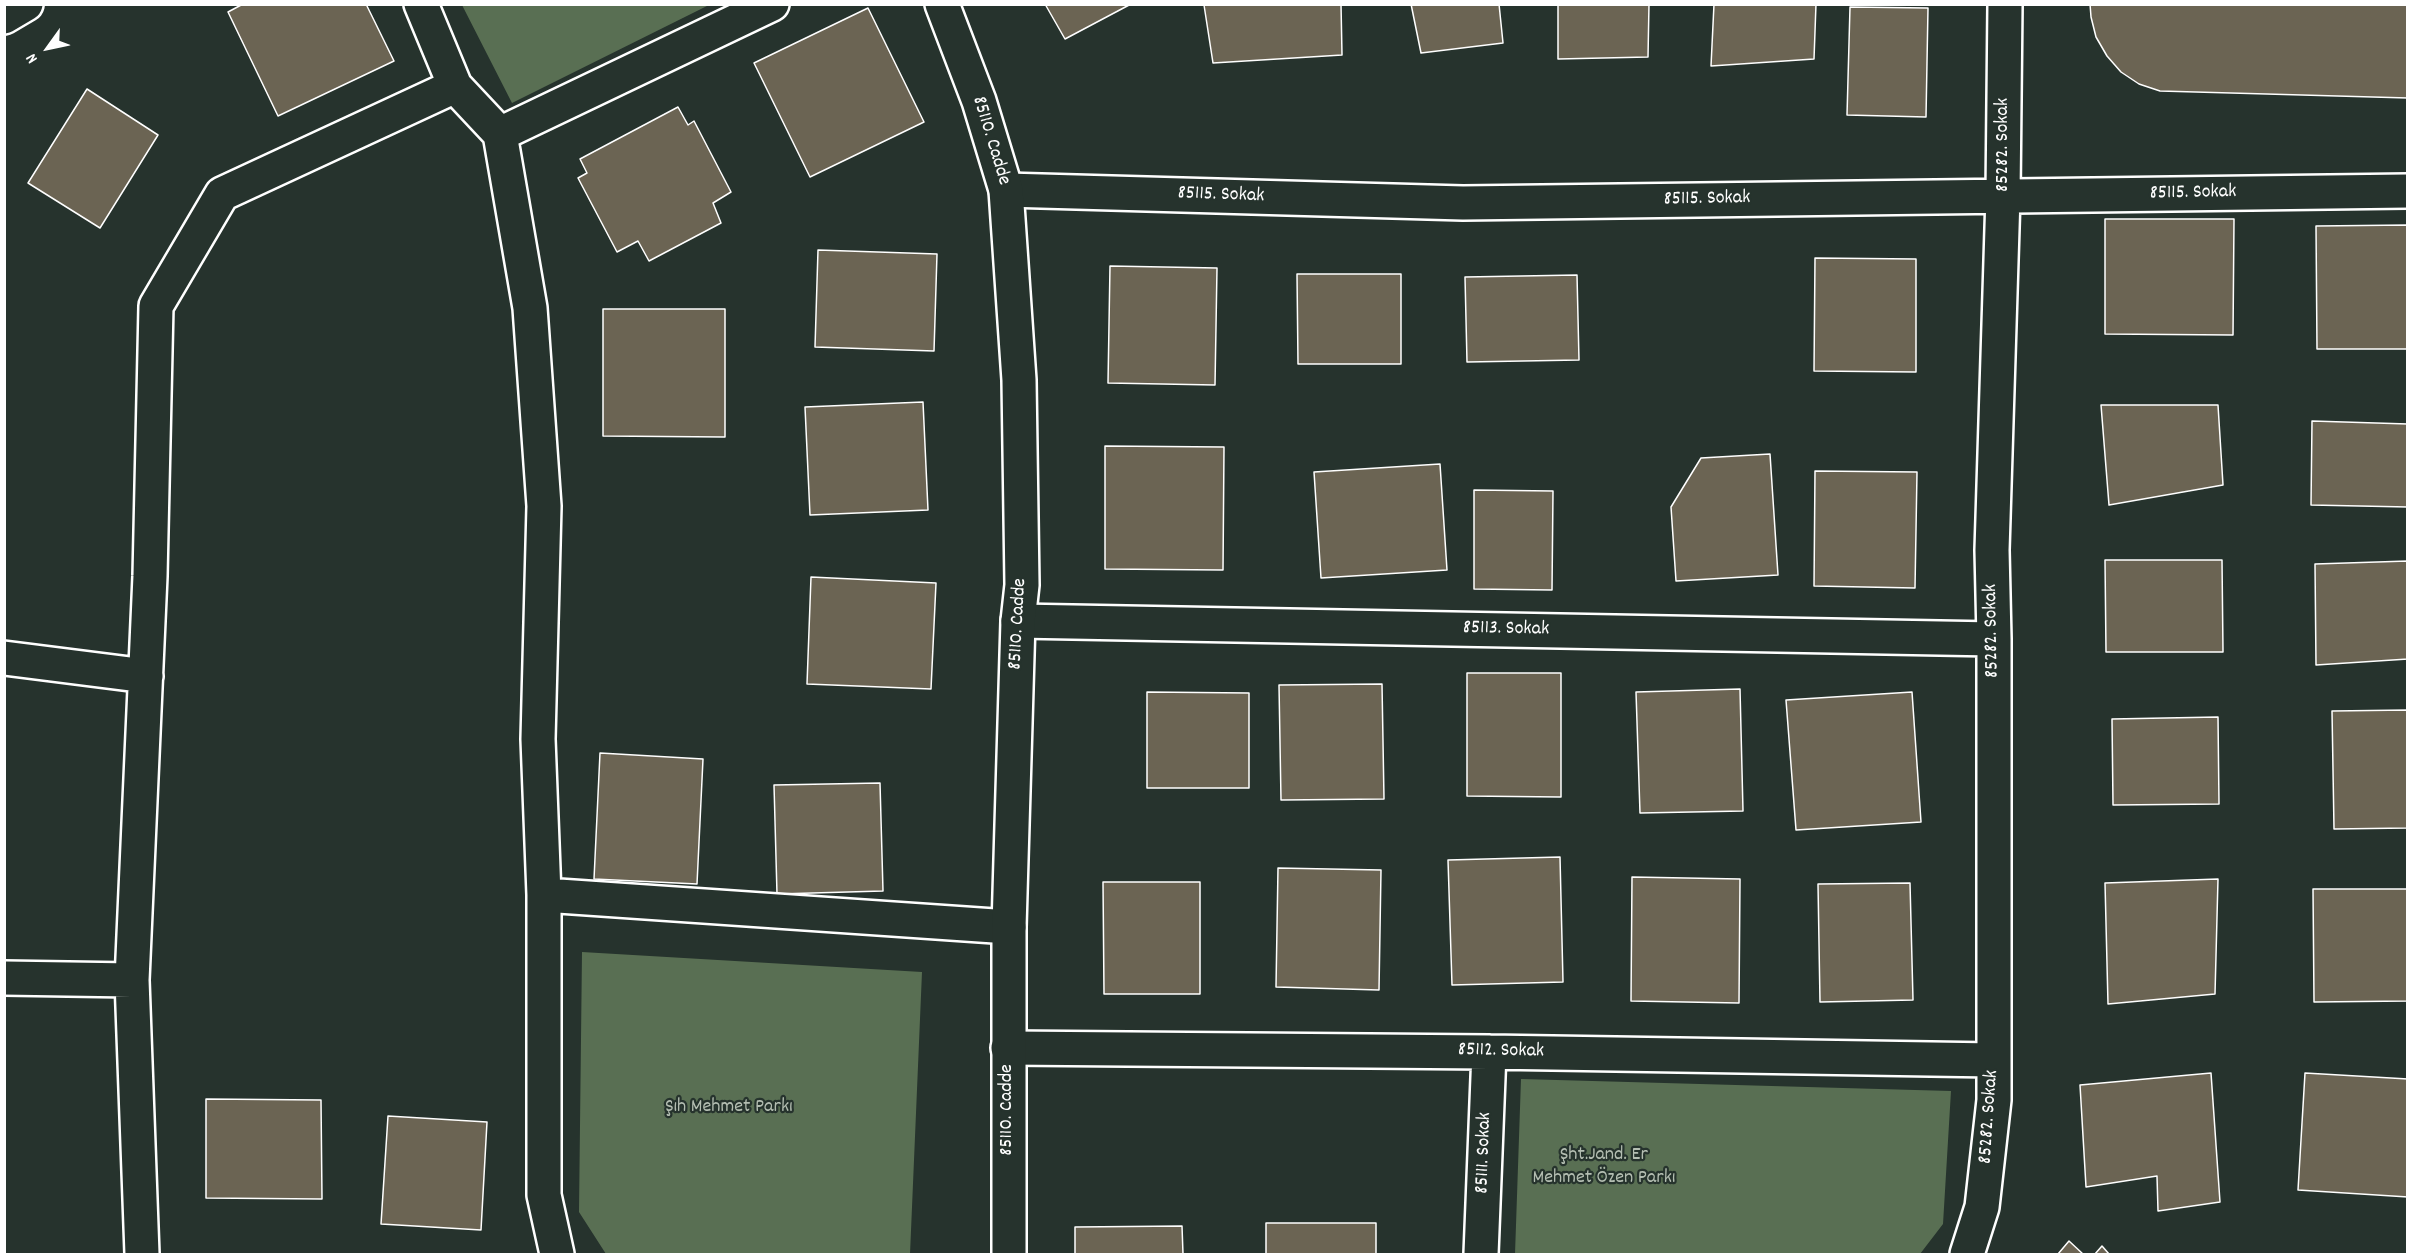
<!DOCTYPE html>
<html>
<head>
<meta charset="utf-8">
<style>
	body { margin:0 }
	#map { position:relative; width:2412px; height:1259px; overflow:hidden; background:#26332d; font-family:Dekko,sans-serif }
	canvas { display:block }
	.frame { position:absolute; inset:0; border:6px solid #fff; pointer-events:none }
	.north { position:absolute; left:18px; top:18px; width:60px; height:60px; -webkit-text-stroke:4px #26332d; paint-order:stroke; rotate:237deg; font-size:16px; font-weight:700; line-height:24px; text-align:center; color:#fff }
	.north::after { content:''; display:block; margin:auto; width:21px; height:27px; background:#fff; clip-path:polygon(50% 0,100% 100%,50% 72%,0 100%) }
</style>
</head>
<body>
<div id="map">
<canvas width="2412" height="1259"></canvas>
<div class="frame"></div>
<div class="north">N</div>
</div>
<script>
const ctx = document.querySelector('canvas').getContext('2d');
ctx.lineJoin = 'round';
function paint(path, color) { ctx.fillStyle = color; ctx.fill(path, 'evenodd'); }
function strokePath(path, color, width, dash) { ctx.strokeStyle = color; ctx.lineWidth = width; ctx.lineCap = dash ? 'butt' : 'round'; ctx.setLineDash(dash || []); ctx.stroke(path); }
function drawText(font, color, halo, rows, align = 'center') {
  ctx.font = font + ' Dekko,sans-serif'; ctx.lineWidth = 4.5; ctx.setLineDash([]); ctx.textBaseline = 'middle'; ctx.strokeStyle = halo; ctx.fillStyle = color; for (const [text, x, y, turn = 0] of rows) {
    ctx.save(); ctx.translate(x, y); ctx.rotate((+turn || 0) * Math.PI / 180); ctx.textAlign = isNaN(turn) ? turn : align; if (halo) ctx.strokeText(text, 0, 0); ctx.fillText(text, 0, 0); ctx.restore();
  }
}
paint(new Path2D(`
	M462,5h247l-197,98z
	M582,952l340,20 -12,282h-304l-27,-42z
	M1521,1079l430,12 -8,133 -23,30h-405z`), '#596f53');
const building = new Path2D(`
	M243,4h123l28,57 -116,55 -50,-104z
	M1045,4h86l-66,35z
	M1341,4l1,51 -129,8 -9,-58z
	M1411,4h88l4,39 -82,10z
	M1558,4h91l-1,53 -90,2z
	M1714,4h102l-2,55 -103,7z
	M2090,4h318v94l-248,-7 -21,-7 -18,-12 -14,-16 -11,-19 -5,-20z
	M1850,7l78,1 -2,109 -79,-2z
	M868,8l56,114 -114,55 -56,-114z
	M87,89l71,46 -58,93 -72,-45z
	M678,107l10,18 6,-4 37,71 -18,11 8,20 -72,38 -11,-20 -21,11 -39,-74 9,-5 -7,-14z
	M2105,219h129l-1,116 -128,-1z
	M2408,225v124h-91l-1,-123z
	M818,250l119,4 -3,97 -119,-4z
	M1815,258l101,1v113l-102,-1z
	M1110,266l107,2 -2,117 -107,-2z
	M1297,274h104v90h-103z
	M1577,275l2,85 -112,2 -2,-85z
	M603,309h122v128l-122,-1z
	M923,402l5,108 -118,5 -5,-108z
	M2101,405h117l5,80 -114,20z
	M2312,421l96,3v83l-97,-2z
	M1105,446l119,1 -1,123 -118,-1z
	M1770,454l8,121 -102,6 -5,-74 30,-49z
	M1440,464l7,106 -126,8 -7,-106z
	M1815,471l102,1 -2,116 -101,-2z
	M1474,490l79,1 -1,99 -78,-1z
	M2105,560h117l1,92h-117z
	M2408,561v98l-92,6 -1,-101z
	M811,577l125,6 -5,106 -124,-5z
	M1467,673h94v124l-94,-1z
	M1382,684l2,115 -103,1 -2,-115z
	M1740,689l3,122 -103,2 -4,-121z
	M1147,692l102,1v95h-102z
	M1912,692l9,130 -125,8 -10,-130z
	M2408,710v118l-74,1 -2,-118z
	M2218,717l1,87 -106,1 -1,-86z
	M600,753l103,6 -6,125 -103,-5z
	M880,783l3,108 -106,3 -3,-109z
	M1560,857l3,125 -111,3 -4,-125z
	M1278,868l103,2 -2,120 -103,-3z
	M1632,877l108,2 -1,124 -108,-2z
	M2218,879l-3,115 -107,10 -3,-121z
	M1103,882h97v112h-96z
	M1910,883l3,117 -93,2 -2,-118z
	M2313,889h95v112l-94,1z
	M2211,1073l9,129 -62,9 -1,-35 -71,11 -6,-102z
	M2305,1073l103,6v118l-110,-7z
	M206,1099l115,1 1,99 -116,-1z
	M388,1116l99,6 -6,108 -100,-6z
	M1266,1223h110v31h-110z
	M1182,1226l1,28h-108v-27z
	M2069,1241l14,13h-25z
	M2102,1246l7,8h-14z`);
paint(building, '#6b6453');
strokePath(building, '#fff', 1.5);
const minor = new Path2D(`
	M421,4l34,82 45,48 30,174 14,198 -6,233 6,156v300l13,59
	M4,17l22,-13
	M500,134l272,-130
	M1006,190l457,13 945,-12
	M1018,621l976,18
	M4,658l142,18
	M544,895l465,32
	M4,978l128,2
	M1008,1048l481,4 505,8
	M142,1254l-10,-274 18,-404 6,-270 66,-112 233,-108
	M1481,1254l8,-202
	M1967,1254l15,-47 12,-107v-461l-2,-89 11,-354 2,-192`);
const tertiary = new Path2D(`
	M942,4l37,97 27,89 13,190 3,205 -4,36 -9,306v327`);
strokePath(minor, '#fff', 38);
strokePath(tertiary, '#fff', 38);
strokePath(minor, '#26332d', 33);
strokePath(tertiary, '#26332d', 33);
drawText('20px', '#fff', '#26332d', [
	["85110. Cadde",990,141,73],
	["85282. Sokak",2004,145,-90],
	["85115. Sokak",2193,194,-1],
	["85115. Sokak",1221,196,2],
	["85115. Sokak",1707,200,-1],
	["85110. Cadde",1019,624,-87],
	["85113. Sokak",1506,630,1],
	["85282. Sokak",1993,631,-91],
	["85112. Sokak",1501,1052,1],
	["85110. Cadde",1008,1110,-90],
	["85282. Sokak",1990,1117,-86],
	["85111. Sokak",1485,1153,-88]
]);
drawText('20px', '#b4beb2', '#26332d', [
	["Şıh Mehmet Parkı",729,1108],
	["Şht.Jand. Er",1604,1156],
	["Mehmet Özen Parkı",1604,1179]
]);
</script>
</body>
</html>
